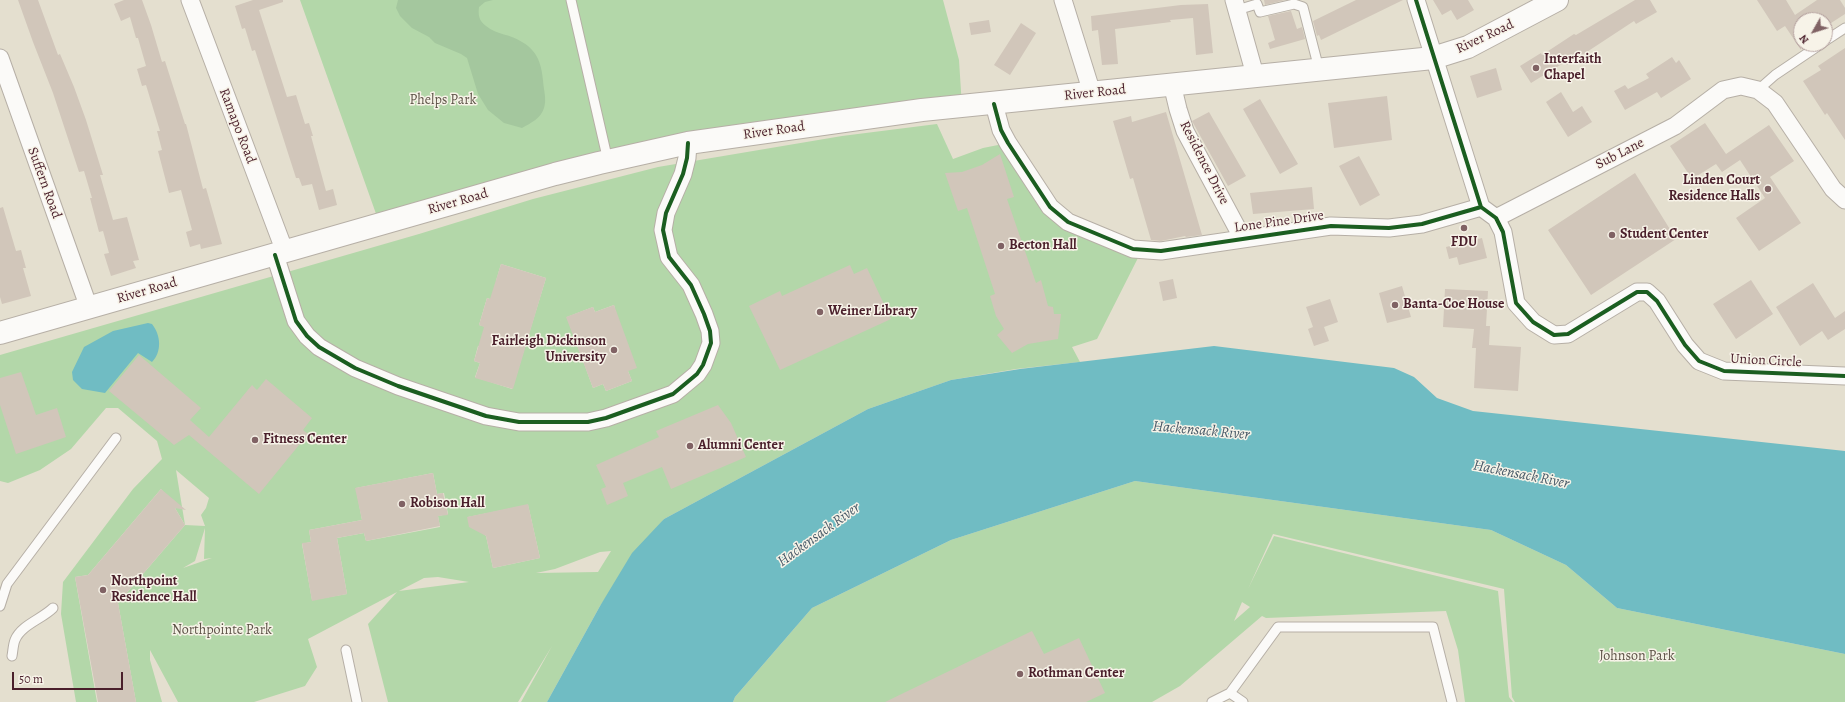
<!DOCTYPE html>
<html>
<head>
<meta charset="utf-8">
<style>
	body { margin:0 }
	#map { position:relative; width:1845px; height:702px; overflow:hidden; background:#e4dfcf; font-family:Alegreya,serif }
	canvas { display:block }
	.north { position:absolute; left:1793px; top:12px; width:40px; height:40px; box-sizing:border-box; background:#f7f3e8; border:1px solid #b29e9c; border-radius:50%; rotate:231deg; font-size:11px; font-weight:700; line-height:16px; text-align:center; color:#4a1f2b }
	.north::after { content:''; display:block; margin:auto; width:14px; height:18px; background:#806264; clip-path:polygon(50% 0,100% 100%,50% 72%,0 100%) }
	.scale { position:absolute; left:12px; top:672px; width:111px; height:18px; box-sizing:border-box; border:2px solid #4a1f2b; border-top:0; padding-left:5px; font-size:12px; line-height:14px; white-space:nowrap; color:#4a1f2b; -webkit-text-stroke:3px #f7f3e8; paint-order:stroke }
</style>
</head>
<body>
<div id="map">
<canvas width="1845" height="702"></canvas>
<div class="north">N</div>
<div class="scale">50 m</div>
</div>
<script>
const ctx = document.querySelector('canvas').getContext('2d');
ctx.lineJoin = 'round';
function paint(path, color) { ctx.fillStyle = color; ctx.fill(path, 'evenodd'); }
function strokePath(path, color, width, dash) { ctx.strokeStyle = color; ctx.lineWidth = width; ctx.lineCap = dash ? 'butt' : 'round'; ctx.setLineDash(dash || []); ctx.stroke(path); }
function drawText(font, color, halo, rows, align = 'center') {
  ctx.font = font + ' Alegreya,serif'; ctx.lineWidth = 3; ctx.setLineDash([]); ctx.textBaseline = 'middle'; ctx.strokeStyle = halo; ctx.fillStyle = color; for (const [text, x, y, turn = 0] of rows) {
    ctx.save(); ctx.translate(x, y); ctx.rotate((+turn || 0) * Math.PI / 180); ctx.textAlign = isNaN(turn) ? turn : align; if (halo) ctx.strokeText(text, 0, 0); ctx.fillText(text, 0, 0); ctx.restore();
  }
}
paint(new Path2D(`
	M300,0h643l16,60 3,47 -274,36 -308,82z
	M937,124l16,35 30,-11 25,-5 42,64 92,43 -45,89 -25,8 8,15 -64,7 -65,11 -83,29 -204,110 -64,87 -53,96h-26l31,-56 -34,56h-130l-20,-78 29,-32 -89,47 9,28 -12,19 -51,16h-76l-28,-52v10l12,42h-26l-18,-99 67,-78 -10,-17 -14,-19 -73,86 -13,2 22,125h-21l-15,-88 2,-32 70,-93 29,-30 -5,-18 -39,-33h-12l-35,41 -31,21 -32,13 -8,-2v-126l419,-121 114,-35 125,-32 184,-31zM501,264l45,14 -34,111 -37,-12 5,-14 -6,-2 4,-15 6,2 6,-20 -11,-3 8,-27 9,3v-20zM614,305l14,66 4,10 -26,10 -3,-7 -10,4 -26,-71 26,-10 2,5zM176,470l33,28 -3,10 -5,7 4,11 -20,-1zM433,473l4,21 7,-1 4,21 -10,2 2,11 -74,14 -2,-8 -27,5 10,56 -35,6 -10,-56 9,-2 -2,-12 53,-10 -6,-32zM528,505l12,53 -47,10 -7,-32 -18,-19zM205,528l-1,31 8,-1 -29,10 12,-7zM611,551l-13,21 -62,1 19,-4 45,-17zM438,577l31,5 -70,9 25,-13z
	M1135,481l356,49 75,35 51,43 228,46v48h-330l-3,-5 -8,-108 -231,-55 -25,55 26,-53 224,55 11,106 4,5h-48l-7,-52 -12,-39 -180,7 -4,-2 -82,70 -28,16h-419l2,-5 77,-89 139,-68zM1242,602l8,5 -16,14z`), '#b3d7a9');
paint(new Path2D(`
	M398,0h95l-8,2 -6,5c-1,8 0,14 7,19 11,9 25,8 36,16 19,11 20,27 22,47 1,6 2,13 0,19 -3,10 -13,15 -22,20l-18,-5 -16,-13 -10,-16 -11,-36 -6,-4 -26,-11 -6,-6 -17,-9 -12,-12 -4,-8z`), '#a4c79e');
paint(new Path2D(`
	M148,323l4,1c9,11 10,28 0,38l-14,-9 -33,40 -23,-4 -9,-9 -1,-8 12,-25 29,-16z
	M1214,346l180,22 20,9 23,21 36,13 372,40v203l-228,-46 -51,-43 -75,-35 -356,-49 -184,59 -139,68 -77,89 -2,5h-186l53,-96 32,-53 32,-34 204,-110 83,-29 69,-11z`), '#70bcc3');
paint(new Path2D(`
	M18,0h20l20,55 2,-1 14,33 12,33 17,55h-3l13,45 14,-3 12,43 -6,1 3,7 -25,8 -7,-22 5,-1 -6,-22 -4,1 -9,-34h2l-8,-27 -5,1 -26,-79 -20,-51z
	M124,0h18l9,25 11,37 3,-1 20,63h1l17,65 3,-1 16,56 -21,5 -1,-5 -10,3 -4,-15 6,-2 -11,-40 -12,3 -11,-42 4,-1 -5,-19h3l-14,-46 -4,1 -5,-17 9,-3 -8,-28h-2l-6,-21 -9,4 -7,-17z
	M253,0h30v2l-24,8 28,87 9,-2 9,29 4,-1 4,13h-2l15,55 7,-2 4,16 -18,5 -7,-26 -10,2 -3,-8h-3l-41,-128 -3,1 -7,-23 -3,1 -7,-23z
	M1264,0h21l-20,5z
	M1356,0h47l-82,40 -2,-5 -2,1 -4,-15z
	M1433,0h35l6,10 -17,10 -6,-10 -9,5z
	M1635,0h15l7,12 -21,12 -2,-3 -67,44 -2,-3 -34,21 -11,-17 21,-13 1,2 32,-21 2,1z
	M1757,0h29l9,15 22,-15h23l5,8v6l-17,11 -3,-5h-24v30l-16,-24 -8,5z
	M1208,4l5,49 -17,2 -3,-37 -23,2 1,2 -56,7 3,35 -16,1 -4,-35 -6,1 -1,-15 90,-11z
	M1291,11l6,18 5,-2 3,12 -35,10 -2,-6 7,-3 -7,-24z
	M989,20l2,12 -20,3 -2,-12z
	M1021,23l15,10 -26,42 -16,-10z
	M1845,48v92l-18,-27 -2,2 -22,-34 18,-11 -3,-4z
	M1672,57l4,6 3,-3 12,19 -30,19 -4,-6 -32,18 -11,-19 11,-6 3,4 21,-11 -3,-4z
	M1496,68l6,22 -25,8 -7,-22z
	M1561,92l12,20 9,-6 10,16 -24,15 -22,-35z
	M1387,96l5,44 -58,8 -6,-45z
	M1260,99l38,65 -18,10 -37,-65z
	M1166,112l36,123 -16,2 -1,-1 -24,5 -10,-1 -18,-62 -3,1 -17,-58 18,-5 1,6z
	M1209,112l37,64 -18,10 -36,-65z
	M1705,123l21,31 43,-29 25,36 -24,16 31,46 -42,28 -23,-33 29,-20 -25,-38 -18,12 -6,-8 -24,15 -22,-33z
	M1000,154l14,43 -7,2 29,84 5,-3 7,26 5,1 1,7h7l-3,25 -30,5 -16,9 -15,-18 7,-6 -8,-13 -6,-20 5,-2 -28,-86 -9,3 -13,-38 17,-1 20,-7z
	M1359,156l21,39 -20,11 -21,-40z
	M1635,173l41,66 -85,56 -43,-65z
	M1312,187l2,22 -61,5 -3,-21z
	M3,207l13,44 5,-1 5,18h-3l8,28 -29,8 -2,-7v-89z
	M1482,238l5,20 -28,7 -2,-8 -8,2 -3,-12z
	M501,264l45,14 -33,111 -38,-11 5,-15 -6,-2 10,-34 -5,-2 8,-27 3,1z
	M850,265l4,9 13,-6 24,51 -111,51 -31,-64 31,-15 2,5z
	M1173,279l4,19 -14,3 -4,-19z
	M1751,280l22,34 -37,25 -23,-35z
	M1813,283l22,35 10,-7v18l-17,11 -6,-9 -22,15 -24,-39z
	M1402,286l9,31 -24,6 -8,-30z
	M1445,289l43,2 -2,35h4l-1,19 32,2 -3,44 -44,-3 2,-40h-4l2,-19 -31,-2z
	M1330,299l8,23 -14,5 5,14 -15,5 -6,-17 5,-2 -7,-20z
	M614,305l23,63 -9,3 4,10 -26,10 -3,-7 -10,4 -27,-71 27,-10 2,5z
	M139,355l62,53 -11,12 19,17 43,-52 5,5 9,-11 46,39 -9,12 5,4 -49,60 -70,-59 -15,10 -65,-54z
	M21,372l15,43 21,-7 9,29 -50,17 -16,-49v-27z
	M718,405l13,18 15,34 -75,32 -9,-22 -39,16 5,13 -21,9 -6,-16 5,-2 -10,-22 63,-28 -3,-6z
	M433,473l4,21 6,-1 5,22 -10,1 2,10 -74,15 -2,-8 -27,5 10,56 -35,7 -10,-58 9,-1 -2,-12 53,-10 -7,-32z
	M161,489l25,21 -11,-2 10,17 -67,78 18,99h-38l-23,-125 13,-2z
	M528,504l12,54 -47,10 -7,-32 -17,-9 -2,-10z
	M1032,631l12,23 35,-16 26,55 -19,9h-201z`), '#d1c6ba');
const lane = new Path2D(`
	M571,0l37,161
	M1237,10l20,-6 3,8 34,-8 9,3 16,62
	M1825,41l20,-13
	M1758,90l17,-15 46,-31
	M0,606l7,-22 109,-146
	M346,650l11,52
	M12,656c1,-5 1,-11 3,-16 6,-15 27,-21 38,-32
	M1212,702l18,-9
	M1243,702l-13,-9 48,-66h155l19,75`);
const street = new Path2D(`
	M190,0l95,252
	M1063,0l29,93
	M1234,0l21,75
	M0,58l89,250
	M1172,84l6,25 7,22 58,108
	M994,104l7,26 7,13 42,64 18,15 65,27 28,2 170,-25 58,2 33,-4 59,-17 -65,-207
	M1481,207l15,11 7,14 13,71 17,19 21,13 14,-1 69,-42h10l10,9 28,44 14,16 25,10 121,5
	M1496,218l179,-92 48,-36 18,-4 17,4 17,13 58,86 12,11
	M275,255l21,66 11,15 12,11 36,21 43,18 88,30 33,6h69l18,-4 67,-24 24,-20 6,-9 8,-22 -1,-12 -6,-17 -13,-29 -22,-28 -6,-27 3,-17 17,-39 4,-16 1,-15`);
const secondary = new Path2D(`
	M0,333l555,-159 44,-11 89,-20 234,-33 511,-52 35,-11 89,-47`);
strokePath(lane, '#b6afa6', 11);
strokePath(street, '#b6afa6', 19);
strokePath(secondary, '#b6afa6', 24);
strokePath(lane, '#fbfaf8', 9);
strokePath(street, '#fbfaf8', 17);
strokePath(secondary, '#fbfaf8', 22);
strokePath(new Path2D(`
	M994,104l7,26 7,13 42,64 18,15 65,27 28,2 170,-25 58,2 33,-4 59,-17 -65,-207
	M1481,207l15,11 7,14 13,71 17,19 21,13 14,-1 69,-42h10l10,9 28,44 14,16 25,10 121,5
	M275,255l21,66 11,15 12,11 36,21 43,18 88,30 33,6h69l18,-4 67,-24 24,-20 6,-9 8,-22 -1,-12 -6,-17 -13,-29 -22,-28 -6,-27 3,-17 17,-39 4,-16 1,-15`), '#1b5e20', 4);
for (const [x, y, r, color] of [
	[1536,68,4,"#806264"],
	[1768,189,4,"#806264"],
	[1464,228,4,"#806264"],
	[1612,235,4,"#806264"],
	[1001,246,4,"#806264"],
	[1395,305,4,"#806264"],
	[820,312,4,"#806264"],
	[614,350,4,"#806264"],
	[255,440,4,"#806264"],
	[690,446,4,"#806264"],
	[402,504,4,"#806264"],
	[103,590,4,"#806264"],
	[1020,674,4,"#806264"]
]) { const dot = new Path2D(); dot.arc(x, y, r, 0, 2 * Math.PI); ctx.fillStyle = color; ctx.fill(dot); strokePath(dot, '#f7f3e8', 1.5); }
drawText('14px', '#4a1f2b', '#f7f3e8', [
	["River Road",1485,37,-25],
	["River Road",1095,93,-6],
	["Ramapo Road",237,126,69],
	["River Road",774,131,-8],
	["Sub Lane",1620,154,-27],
	["Residence Drive",1204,163,63],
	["Suffern Road",44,183,70],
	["River Road",458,202,-16],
	["Lone Pine Drive",1279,222,-8],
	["River Road",147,291,-16],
	["Union Circle",1766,361,3]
]);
drawText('bold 14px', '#4a1f2b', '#f7f3e8', [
	["Interfaith",1544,60],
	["Chapel",1544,76],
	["Linden Court",1760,181,"right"],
	["Residence Halls",1760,197,"right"],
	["Student Center",1620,235],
	["FDU",1464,243,"center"],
	["Becton Hall",1009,246],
	["Banta-Coe House",1403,305],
	["Weiner Library",828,312],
	["Fairleigh Dickinson",606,342,"right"],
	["University",606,358,"right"],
	["Fitness Center",263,440],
	["Alumni Center",698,446],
	["Robison Hall",410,504],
	["Northpoint",111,582],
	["Residence Hall",111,598],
	["Rothman Center",1028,674]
], 'left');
drawText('14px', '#5e5448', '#f7f3e8', [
	["Phelps Park",443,101],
	["Northpointe Park",222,631],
	["Johnson Park",1637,657]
]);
drawText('italic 15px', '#465866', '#f7f3e8', [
	["Hackensack River",1201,431,5],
	["Hackensack River",1521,475,11],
	["Hackensack River",819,535,-36]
]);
</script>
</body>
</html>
